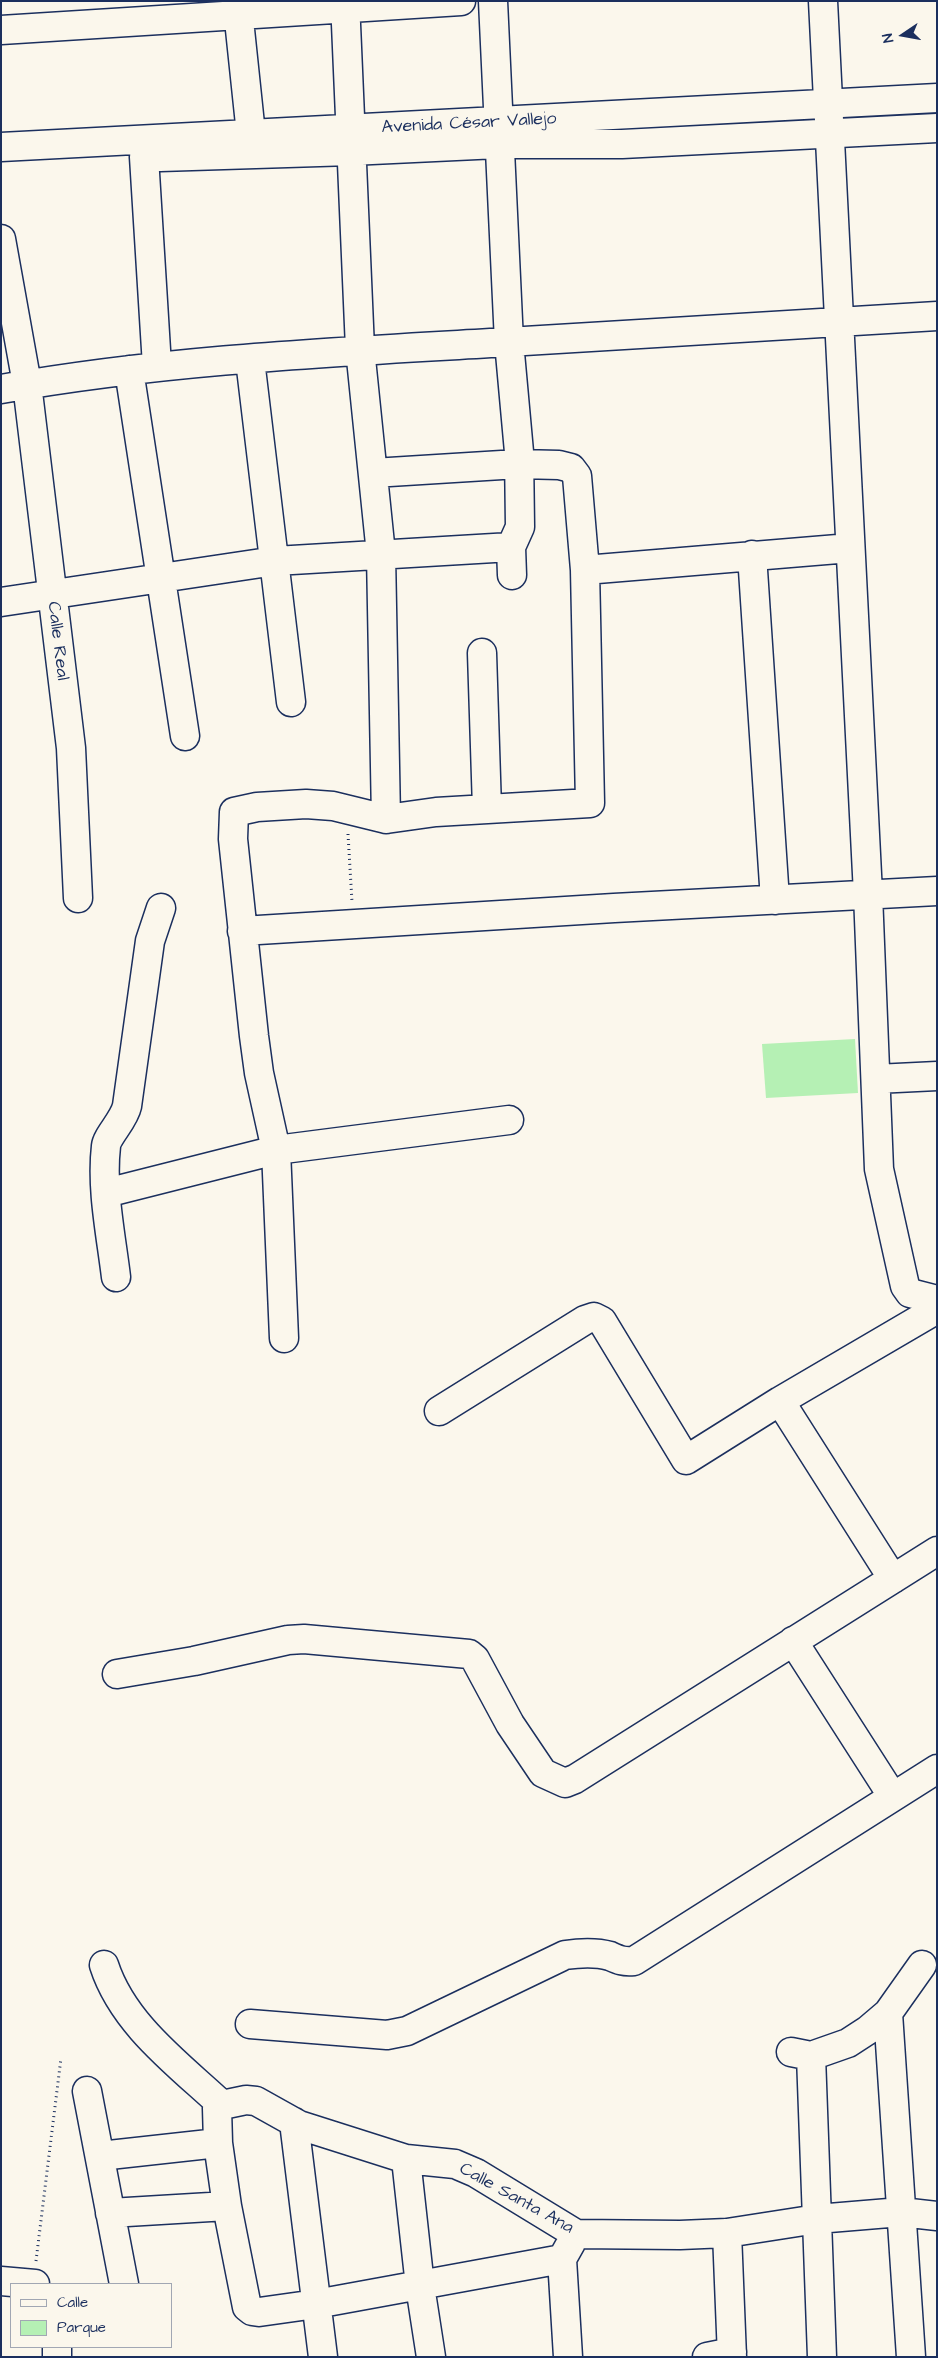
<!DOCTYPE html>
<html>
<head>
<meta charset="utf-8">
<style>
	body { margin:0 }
	#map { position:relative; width:938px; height:2358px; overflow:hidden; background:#fbf7ec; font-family:"Architects Daughter",sans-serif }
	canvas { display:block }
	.frame { position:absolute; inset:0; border:2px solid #1b2f5e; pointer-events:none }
	.legend { position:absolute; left:10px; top:2283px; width:162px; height:65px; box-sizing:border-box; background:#fbf7ec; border:1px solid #a1a7b3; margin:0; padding:6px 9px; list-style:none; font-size:15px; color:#1b2f5e }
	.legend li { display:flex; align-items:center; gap:10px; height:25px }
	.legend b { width:25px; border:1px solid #a1a7b3 }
	.north { position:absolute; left:878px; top:10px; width:50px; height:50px; -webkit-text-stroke:4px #fbf7ec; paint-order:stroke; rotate:258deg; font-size:14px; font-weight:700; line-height:20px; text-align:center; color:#1b2f5e }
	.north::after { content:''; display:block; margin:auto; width:18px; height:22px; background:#1b2f5e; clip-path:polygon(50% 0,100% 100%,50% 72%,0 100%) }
</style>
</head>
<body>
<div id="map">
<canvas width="938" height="2358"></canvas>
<div class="frame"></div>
<ul class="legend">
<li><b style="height:6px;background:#fbf7ec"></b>Calle</li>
<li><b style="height:14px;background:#b5f0b4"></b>Parque</li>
</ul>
<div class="north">N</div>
</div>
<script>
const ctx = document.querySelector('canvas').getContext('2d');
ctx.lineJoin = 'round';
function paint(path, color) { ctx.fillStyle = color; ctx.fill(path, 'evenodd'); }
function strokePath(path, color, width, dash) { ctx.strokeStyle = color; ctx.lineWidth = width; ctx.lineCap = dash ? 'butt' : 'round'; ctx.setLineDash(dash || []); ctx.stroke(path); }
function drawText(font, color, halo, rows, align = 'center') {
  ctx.font = font + ' "Architects Daughter",sans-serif'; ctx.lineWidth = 4.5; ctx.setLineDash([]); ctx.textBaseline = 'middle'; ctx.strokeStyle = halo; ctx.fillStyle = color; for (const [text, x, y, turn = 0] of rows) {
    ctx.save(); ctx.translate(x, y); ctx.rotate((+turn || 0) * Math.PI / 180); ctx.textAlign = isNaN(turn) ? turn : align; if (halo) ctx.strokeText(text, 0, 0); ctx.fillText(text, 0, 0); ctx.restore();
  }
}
paint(new Path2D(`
	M855,1039l3,54 -92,5 -4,-54z`), '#b5f0b4');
const minor = new Path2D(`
	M237,1l14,133
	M345,1l15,348 21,205 5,265
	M493,1l16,341 10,110 1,75 -9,20 1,28
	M823,1l45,893 11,275 26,117 5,7 27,7
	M1,30l460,-29
	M1,147l936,-49
	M144,157l13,209
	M160,157l191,-6 147,-7h124l315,-16
	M1,239l26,145 44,364 7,150
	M250,360l41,342
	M129,370l56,366
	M1,389c168,-30 338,-37 507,-47 143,-9 286,-18 429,-26
	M752,555l23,345
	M585,570l265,-22
	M1,602l274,-41 236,-14
	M482,653l5,156
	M242,931l372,-23 323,-17
	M876,1079l61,-3
	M106,1193l170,-43 233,-30
	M116,1277c-5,-42 -15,-88 -10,-131 1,-10 18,-26 21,-40l23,-165 11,-33
	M284,1338l-8,-188 -17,-77 -5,-37 -21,-197 1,-27 23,-5 49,-3 27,2 53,13 50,-7 154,-9 -5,-233 -8,-94 -6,-8 -12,-3 -41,-1 -145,9
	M780,1401l113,178
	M439,1411l146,-91 9,-3 8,4 84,139 94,-59 157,-92
	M793,1641l100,156
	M117,1674l77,-13 94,-21 16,-1 165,15 6,5 35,65 33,49 22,10 10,-4 362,-228
	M104,1965c19,59 74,99 118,140
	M888,2013l23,344
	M250,2024l137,11 20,-4 158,-76c14,-2 31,-3 45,1 9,4 13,6 24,5l303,-192
	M791,2052l20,4 37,-13 20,-13 20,-17 34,-48
	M811,2056l11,301
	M87,2091l37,193
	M294,2122l29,235
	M100,2156l118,-13
	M406,2159l14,127 11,71
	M110,2213l117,-7
	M727,2233l5,124
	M562,2259l-246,45 -57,8 -7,-1 -5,-4 -20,-101 -9,-63 -1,-35 5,-3 24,-5 10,1 43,24 107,34 49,5 21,9 100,61 104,1 47,-2 90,-14 84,-7 36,4
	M1,2281l34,3
	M57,2347v10
	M568,2357l-6,-98 9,-16
	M707,2357l25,-5`);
strokePath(minor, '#1b2f5e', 31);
strokePath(new Path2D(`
	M348,834l4,68
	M36,2261l25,-203`), '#1b2f5e', 3, [1, 4]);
strokePath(minor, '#fbf7ec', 28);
drawText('18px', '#1b2f5e', '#fbf7ec', [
	["Avenida César Vallejo",469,124,-3],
	["Calle Real",57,641,83],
	["Calle Santa Ana",516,2199,29]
]);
</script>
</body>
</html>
